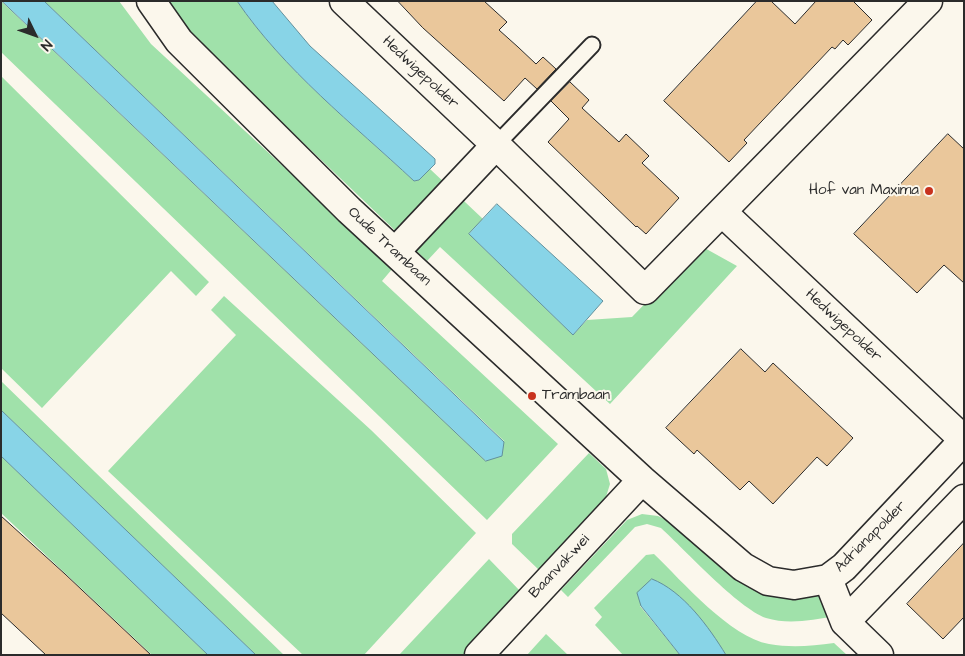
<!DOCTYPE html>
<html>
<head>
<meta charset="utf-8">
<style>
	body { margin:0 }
	#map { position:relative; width:965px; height:656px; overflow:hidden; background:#fbf7ec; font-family:"Architects Daughter",sans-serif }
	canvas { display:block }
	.frame { position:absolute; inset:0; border:2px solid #2b2b2b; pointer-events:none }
	.north { position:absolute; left:10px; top:10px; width:50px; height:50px; -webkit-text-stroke:4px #fbf7ec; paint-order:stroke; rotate:132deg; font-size:14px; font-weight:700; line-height:20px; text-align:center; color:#2b2b2b }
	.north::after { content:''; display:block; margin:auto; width:18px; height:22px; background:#2b2b2b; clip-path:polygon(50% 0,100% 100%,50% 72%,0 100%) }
</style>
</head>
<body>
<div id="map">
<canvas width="965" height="656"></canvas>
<div class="frame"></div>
<div class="north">N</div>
</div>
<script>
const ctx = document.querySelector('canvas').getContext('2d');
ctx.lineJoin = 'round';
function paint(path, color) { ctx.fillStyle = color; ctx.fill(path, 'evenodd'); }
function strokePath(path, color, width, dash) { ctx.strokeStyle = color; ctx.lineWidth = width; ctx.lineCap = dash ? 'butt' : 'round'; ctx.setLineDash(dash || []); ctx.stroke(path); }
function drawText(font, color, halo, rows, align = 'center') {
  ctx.font = font + ' "Architects Daughter",sans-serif'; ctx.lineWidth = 4; ctx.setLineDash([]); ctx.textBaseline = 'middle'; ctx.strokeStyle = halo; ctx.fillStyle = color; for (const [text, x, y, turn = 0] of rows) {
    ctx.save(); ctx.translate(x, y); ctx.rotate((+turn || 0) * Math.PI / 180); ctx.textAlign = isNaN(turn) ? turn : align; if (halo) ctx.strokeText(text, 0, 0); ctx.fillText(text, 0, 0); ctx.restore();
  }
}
paint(new Path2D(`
	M1,1l485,460 18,-20 -460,-440h75l32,43 242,224 -11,13 176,163 -71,76 -486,-468z
	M168,1h69c47,69 116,123 177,180l5,-1 11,-11 53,50 -14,15 104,101 14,-15 45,-3 69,-71 36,20 -127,138 -170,-157 -13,14 -241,-230z
	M1,76l208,206 -13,14 -25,-25 -129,137 -41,-40z
	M224,296l147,134 105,103 -112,122h-61l-195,-184 128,-136 -25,-25z
	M1,381l283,274h-28l-255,-245z
	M589,453l17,16 4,15 -5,16 -65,71 -28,-27v-10z
	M1,456l207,199h-56l-151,-142z
	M642,514l16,2 168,84 9,16c-23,4 -46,9 -69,2 -28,-10 -81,-68 -105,-90l-14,-4 -12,3 -67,70 -7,-7 66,-70z
	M654,554c29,28 76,83 115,90 22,4 43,2 65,-1l13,12h-121l-36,-48 -50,-1 40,49h-57l-28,-30 7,-8 -8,-9 52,-53z
	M489,559l33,34 -58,62h-65z
	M546,634l22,21h-41z`), '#a0e1aa');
const water = new Path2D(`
	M2,1h42l460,441 -2,14 -16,5z
	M237,1h35l38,45 125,113v5l-16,16 -5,1c-61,-57 -130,-111 -177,-180z
	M497,204l106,97 -30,34 -104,-101z
	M1,410l255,245h-48l-207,-199z
	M652,579c31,12 57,48 74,76h-46l-39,-49 -4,-13z`);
paint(water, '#88d4e7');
strokePath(water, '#63909c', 1);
const building = new Path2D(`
	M398,1h86l23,21 -8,8 19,17 18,17 7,-7 13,12 -19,20 -12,-11 -21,23 -81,-73z
	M757,1h14l24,23 21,-23h37l19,19 -24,25 -5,-5 -8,9 -3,-2 -88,93 3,3 -18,19 -65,-61z
	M570,82l19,18 -7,8 37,34 7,-8 23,22 -7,7 37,35 -33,36 -9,-8 -1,1 -88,-85 21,-23 -18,-18z
	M948,134l16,15v134l-20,-18 -27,28 -63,-59z
	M741,349l24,23 8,-9 80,75 -26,28 -10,-9 -44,47 -24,-23 -9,9 -43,-40 -3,4 -28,-26z
	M1,516l64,58 86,81h-105l-45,-42z
	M964,543v74l-21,22 -36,-35z`);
paint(building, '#eac79b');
strokePath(building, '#2b2b2b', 1);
const lane = new Path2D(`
	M496,145l96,-100`);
const street = new Path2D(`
	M151,1l28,40 170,169 293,270 101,87 25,14 26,4 34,-6 16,-12 120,-127
	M344,1l152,144
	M722,212l242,228
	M395,252l101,-107 149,145 283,-289
	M828,579l17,43 34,33
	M845,622l119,-123
	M479,655l163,-175`);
strokePath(lane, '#2b2b2b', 19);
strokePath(street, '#2b2b2b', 31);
strokePath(lane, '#fbf7ec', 15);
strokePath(street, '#fbf7ec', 28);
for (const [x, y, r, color] of [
	[929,191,5,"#c8321e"],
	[532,396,5,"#c8321e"]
]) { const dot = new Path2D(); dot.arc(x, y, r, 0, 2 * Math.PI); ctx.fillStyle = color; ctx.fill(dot); strokePath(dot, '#fbf7ec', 2); }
drawText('15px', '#2b2b2b', '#fbf7ec', [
	["Hedwigepolder",420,73,43],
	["Oude Trambaan",389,247,43],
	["Hedwigepolder",843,326,43],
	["Adrianapolder",871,537,-45],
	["Baanvakwei",560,567,-47]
]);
drawText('15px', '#2b2b2b', '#fbf7ec', [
	["Hof van Maxima",919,191],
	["Trambaan",542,396,"left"]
], 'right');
</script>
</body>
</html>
